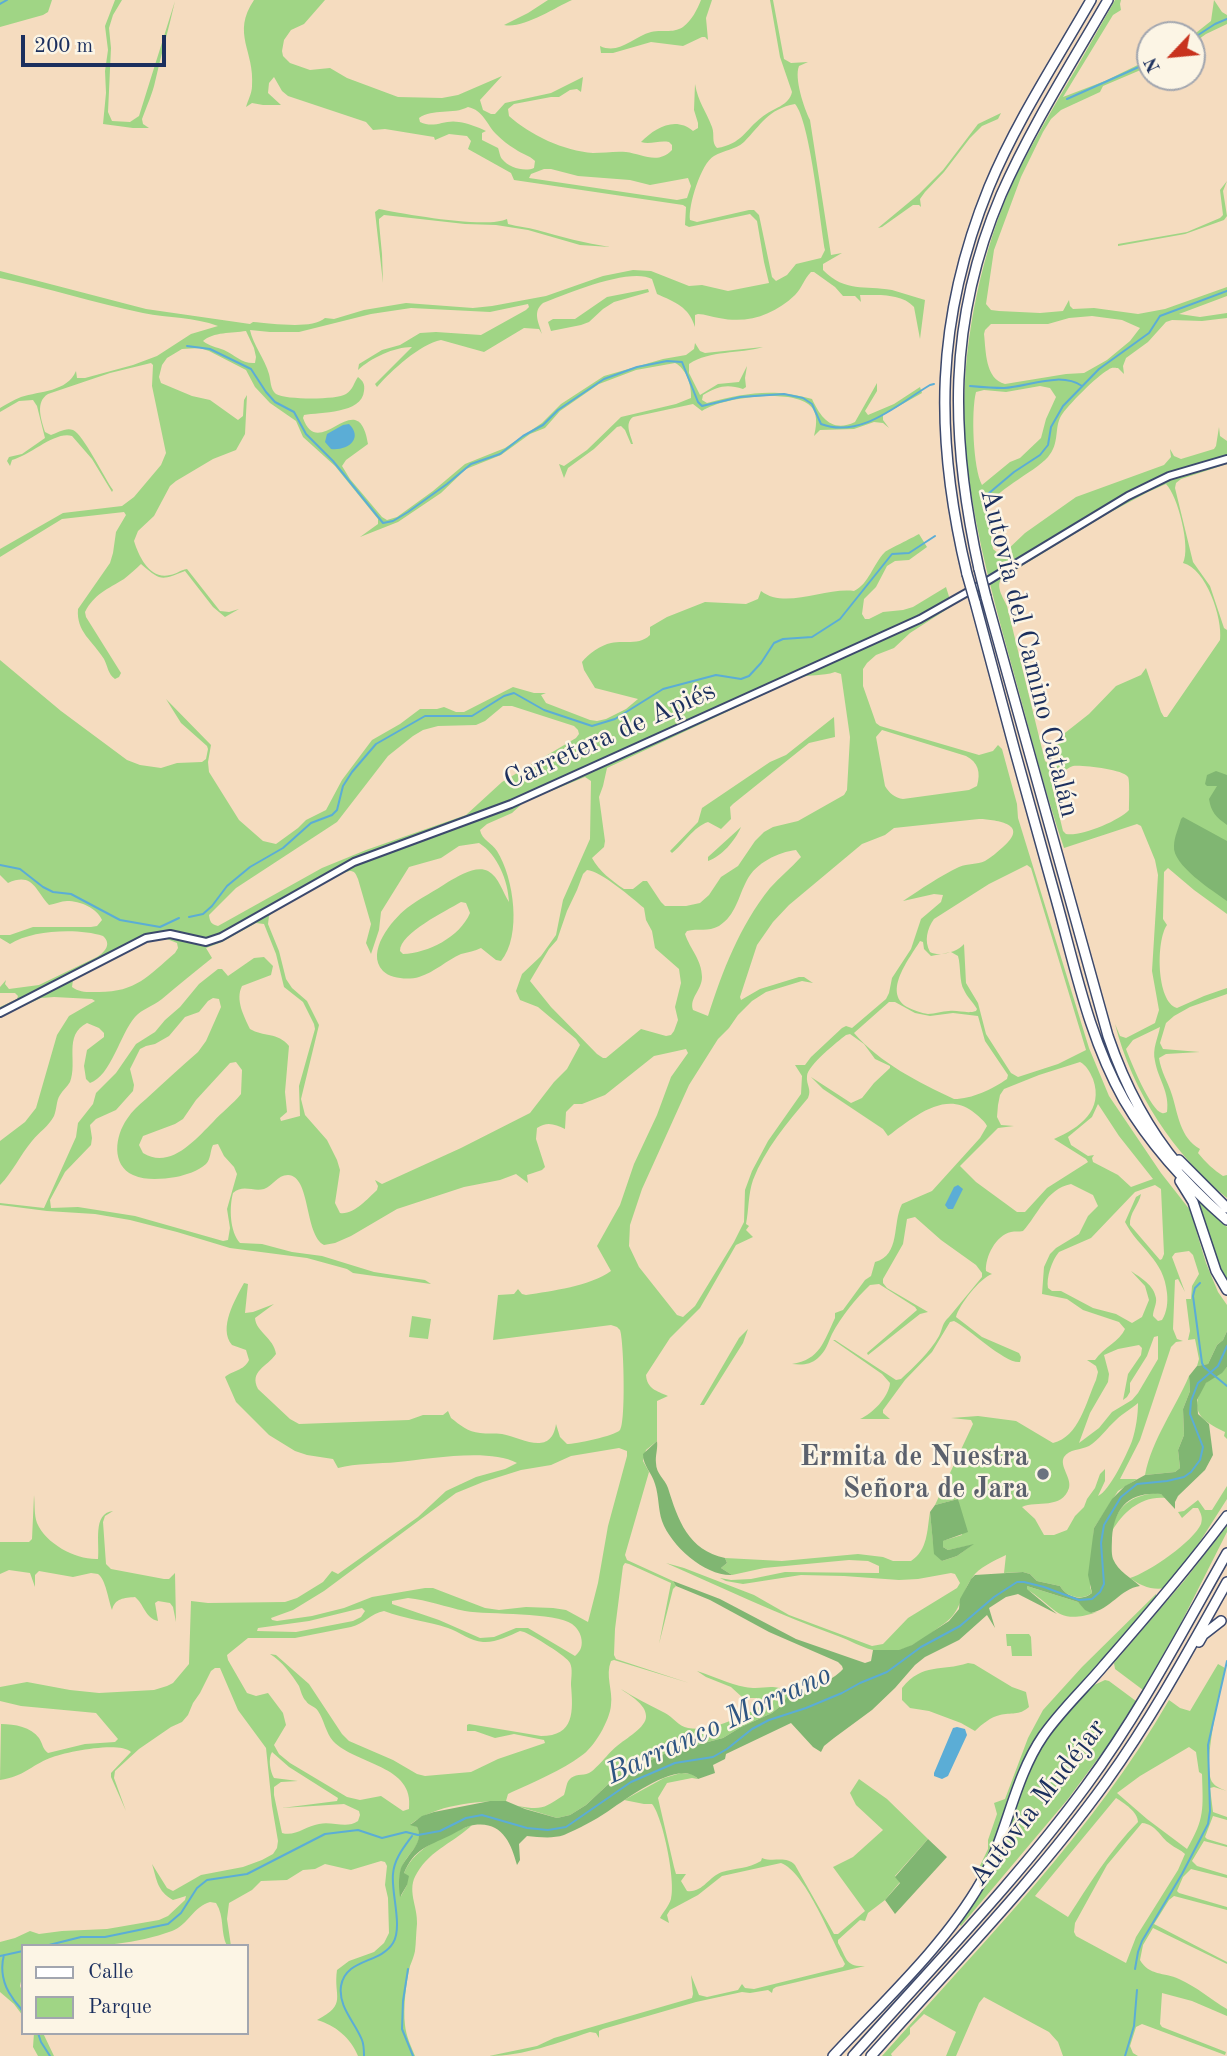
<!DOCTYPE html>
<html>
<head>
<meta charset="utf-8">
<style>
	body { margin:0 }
	#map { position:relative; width:1227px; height:2056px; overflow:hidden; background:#f5dcbf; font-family:"Old Standard TT",serif }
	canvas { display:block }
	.legend { position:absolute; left:21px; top:1944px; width:228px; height:91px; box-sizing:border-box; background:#fcf5e5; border:2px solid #a2a6af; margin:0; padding:9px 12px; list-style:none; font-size:21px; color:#1b2f5e }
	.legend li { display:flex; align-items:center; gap:14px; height:35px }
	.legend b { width:35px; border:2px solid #a2a6af }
	.north { position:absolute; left:1136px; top:21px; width:70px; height:70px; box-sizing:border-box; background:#fcf5e5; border:2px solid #a2a6af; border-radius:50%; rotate:244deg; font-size:19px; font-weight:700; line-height:28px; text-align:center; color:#1b2f5e }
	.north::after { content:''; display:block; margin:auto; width:24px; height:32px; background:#c8321e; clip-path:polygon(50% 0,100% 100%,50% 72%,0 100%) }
	.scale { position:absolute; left:21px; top:35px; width:145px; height:32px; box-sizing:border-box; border:4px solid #1b2f5e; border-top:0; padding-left:9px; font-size:21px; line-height:24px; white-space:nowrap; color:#1b2f5e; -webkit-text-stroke:5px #fcf5e5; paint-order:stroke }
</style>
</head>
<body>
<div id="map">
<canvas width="1227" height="2056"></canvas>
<ul class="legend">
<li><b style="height:9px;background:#fff"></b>Calle</li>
<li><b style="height:19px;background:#a0d585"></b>Parque</li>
</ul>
<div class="north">N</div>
<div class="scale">200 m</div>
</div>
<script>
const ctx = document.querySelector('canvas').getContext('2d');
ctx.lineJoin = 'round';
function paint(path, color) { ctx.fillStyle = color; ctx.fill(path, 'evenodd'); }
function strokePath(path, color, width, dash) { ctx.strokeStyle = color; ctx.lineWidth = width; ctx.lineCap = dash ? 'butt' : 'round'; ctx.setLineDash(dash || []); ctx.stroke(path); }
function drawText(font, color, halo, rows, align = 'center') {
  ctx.font = font + ' "Old Standard TT",serif'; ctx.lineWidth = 5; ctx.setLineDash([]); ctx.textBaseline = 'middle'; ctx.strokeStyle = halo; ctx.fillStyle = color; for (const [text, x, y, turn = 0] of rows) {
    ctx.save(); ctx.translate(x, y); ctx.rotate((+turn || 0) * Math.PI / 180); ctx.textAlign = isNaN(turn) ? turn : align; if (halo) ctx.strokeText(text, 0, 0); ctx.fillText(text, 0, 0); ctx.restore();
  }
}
paint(new Path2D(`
	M0,0h52l-4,12 -5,3 -43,12z
	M115,0h7l-9,15 -4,13 2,20 -3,64 4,9 18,1 9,-6 36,-115c-6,27 -14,54 -20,81 -2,10 -9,26 -13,37l1,5 6,4h-16l-30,-4 3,-31 -1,-22 3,-21 -3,-24z
	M254,0h71l-21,24 -13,6 -7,10 -2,11 1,5 7,7 20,7 20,-2 17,10 51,19 44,1 16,-3 44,-19 -22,24 3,10 8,4h4l10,-11 46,-10 32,-16 -2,15 -4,-3 -7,1 -11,7h-8l-37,7 -6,5 1,7c21,19 55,35 84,37 11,0 22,-2 33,-1 16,2 32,13 46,-2v-5l-3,-3c-10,-2 -19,3 -28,0 14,-14 34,-26 52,-11l5,-3v-5l-4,-13 1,-26c3,18 11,27 17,43 3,8 -1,15 5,21 25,-4 28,-18 45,-31 11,-9 27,-11 30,-25l-12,-35 -10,-57h3l11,59 7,4 17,-1 -9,4c-5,12 5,42 11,54l21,135 11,-2 -19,11v6c23,23 41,15 69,20 11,3 22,7 33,10l-5,39 -6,-32c-12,-14 -37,-12 -54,-12l1,7 -6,-6h-12l-8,-9 -21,-15h-3c-7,7 -9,16 -16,23 -21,20 -47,29 -76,23 -7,-1 -14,-4 -21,-4l-3,1v12c-6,-20 -20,-25 -38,-33l-5,-15c-22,-12 -86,15 -109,24 -11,9 -4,20 -1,31l-3,-5 -15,-1 -40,24 -43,-12c-21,4 -50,31 -64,47l-2,-3 37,-37c-18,0 -41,11 -54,23l1,-6 23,-14 18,-5 20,-12 16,-1 45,3 45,-25 3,-3 -1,-3 -38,8 -79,-4 -40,6 -72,18h-29l-20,-2c3,15 15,29 19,44 2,7 1,15 7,20 10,6 61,6 70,0 7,-4 8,-12 12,-17 5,4 7,7 6,14 -2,23 -44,21 -60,24l-1,3c16,46 55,-36 65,26l-22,16 -4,6 8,13 32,38 5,3 10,-3 36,-26 32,-27 40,-16 37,-25 19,-19 43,-28 59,-17 23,-4 8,-6 1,-6 5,8 5,2 58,-6c-24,7 -53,3 -74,17v9l11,22 18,-11 21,-2 8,-16 -2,12 1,9 -3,2c-16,-5 -25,-3 -40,6l-1,5 5,3c39,-10 65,-15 105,-4 9,19 20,34 43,23l22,-39v8l-12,20 3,4 26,-11 26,-17 2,6 -39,22v5l6,8 -6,-5 -9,-1 -20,7 -34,1 -6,6c2,-8 4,-19 -1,-27 -15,-23 -93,-11 -111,2l-9,-7 -60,13c-9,7 -2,18 0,27h-2l-6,-14 -4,-4 -4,1 -23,22 -26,19 -4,10 -5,-14 5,2 23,-16 34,-33 55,-13 15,-6c1,-12 -5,-30 -16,-35l-39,7 -37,14 -39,27 -15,17 -15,6 -29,21 -35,14 -25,24 -43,29 -38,15 18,-13v-5l-43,-53 -32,-29 -7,-16 -26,-18 -15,-16 -9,-17 -37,-19 -9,-3 -18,1 -15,9 -5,7 -3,12 2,6 31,13 18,4 28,20 5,-4 1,-16 3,-5 -2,39 -9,16 -23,9 -37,22 -6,5 -16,30 -16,15 -4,10c5,16 16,39 36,34 7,-1 10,-5 17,-6l33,42 9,1 10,-3 -14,8 -12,-10 -28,-36c-24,9 -23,11 -44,-7 -5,5 -11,10 -17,15 -16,10 -30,15 -39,33l1,5 35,56 -2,4 -4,2c-7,-5 -7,-12 -11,-20 -11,-18 -28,-27 -26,-50l32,-46 3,-10 3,-21 10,-17 -2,-3 -62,7 -62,38v-8l63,-36 59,-7 12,-9 27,-32 5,-12 -14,-67 1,-21 -2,-2 -41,10 -62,21c-13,8 -7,25 -3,38l6,3c6,-2 15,-8 22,-5 10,4 32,49 40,60l-1,2 -20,-33 -20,-23c-17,-5 -41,19 -60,24l-2,6 -3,-5 2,-4 13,-3 23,-16 -8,-32 -4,-6 -14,1 -19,11v-4c7,-4 13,-8 21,-11 19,-6 46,-5 55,-26l1,7h8l48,-13 24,-9 34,-22 27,-8c-24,-9 -49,-8 -75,-13 -48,-10 -95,-25 -143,-35v-7l146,38 104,15 3,-2c17,1 59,8 72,-4l9,1 30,-9 42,-7 67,5 19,-2 54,-10 57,-20 30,-6 18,1 38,15 13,-1 26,6 41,-8 -5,-21 -7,-41 -7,-7 -61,13 -4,-2 1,-18 -3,-2 -169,-25 -3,-7 -43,-24 3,-8 -4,-5 -18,-2 -14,6 -1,-3 -49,-8 -12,1 -7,-8 -78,-26 -6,-5 -8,-14 -5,6 -1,10 13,12h-18l-11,-2 -6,4c2,-7 6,-14 6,-21 3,-35 -21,-52 2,-86zM795,104c15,17 25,118 30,146l-4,8 -25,6 -9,11 -11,6 -4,-4 -13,-62 -5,-5h-5l-52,12 -7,-2c-2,-14 11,-57 24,-64 10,-6 21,-6 30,-14 17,-17 24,-33 51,-38zM468,107c15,3 19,18 28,27 6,6 12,11 19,15 7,5 14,6 20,12l-1,7c-9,4 -25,0 -32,-9 -2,-2 -3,-9 -4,-11l-16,-8v-7l4,-2c-8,-4 -19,-8 -27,-9 -15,-3 -24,7 -39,0l-1,-4c14,-10 34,-3 49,-11zM544,169h7l27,7 52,4 20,5 38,-7 3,8 -4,12 -10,2 -148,-22 2,-4zM246,331l8,17 2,9 -1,6c-13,1 -20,-8 -31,-13 -8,-3 -15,-4 -21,-9 10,-9 29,-8 43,-10z
	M548,0h24c-18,8 -49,29 -68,25l24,-12z
	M701,0h11l-6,18 2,22 -3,-3h-3l-19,9 -32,-4 -38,11h-12l-1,-7c19,9 33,-9 51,-14 11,-3 21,2 32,-5 9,-7 14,-17 18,-27z
	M1115,0h6l-1,4 1,6 -8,5 -50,82 42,-16 45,-22v7l-47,20 -3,6 -39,18 -10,9 -8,13 -22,45 -27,73 -8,54 5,6 8,1 41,2 23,-2 6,-11 1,6 3,3 21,-1 44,6 27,-5 62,-22v9l-48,18 21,3 27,-4v5l-25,3 -30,-1 -6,2 -18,20 -22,16 -3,8 1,8 -6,-6c-5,0 -6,-1 -10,2 -10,5 -41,36 -47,46 -7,12 -1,27 -13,41 -14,16 -57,34 -61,54l6,38 6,5 5,-1 21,-20 51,-36 88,-32 7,-8 -1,-8 4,7 7,3 33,-10 2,-3 3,-19 1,9 7,5v23l-46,15 -5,4 -1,5 18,74 17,24 14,42 3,2v284l-33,-24 -26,-22 -4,4 -1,47 4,6c-11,15 -11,77 10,83l27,-12 23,-8v6l-37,13 -16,9 -8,7 -6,20 3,6 37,3 -34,2 -7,4c2,14 9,24 13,37 6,19 8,43 28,54l-2,4c7,9 16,17 25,23l4,-1v23c-53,-43 -95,-107 -112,-174l5,12 6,2 29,-15 4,-13 -7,-39 6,-96 -3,-15 -14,-34 -4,-2 -73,24c-18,-53 -32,-108 -47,-163 -20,-73 -41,-146 -50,-221 -9,-82 4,-168 31,-245 15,-43 39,-83 62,-123 19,-32 37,-64 55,-96zM1092,316l30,4 18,8 -10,13 -23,19 -23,13 -18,1 -61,10c-20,-5 -19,-33 -21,-50l1,-4 6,-6h57l21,-6zM1040,386l10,2 6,9 -10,22 -5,19 -21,20 -10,4 -28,23c-9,-17 -11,-74 -6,-93l8,-2 22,2zM1166,484c12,12 25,64 17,79 23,5 40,56 37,77l-53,77h-3l-3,-5 -15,-44 -5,7 -25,11 -27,28 -33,26 2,21 -7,5 -6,-5 -38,-155c-4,-9 -12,-20 -5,-28l107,-65 39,-21zM1073,766c10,-1 49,3 55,11 2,3 1,28 1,33 -10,11 -49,27 -63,24l-3,-3 -11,-45c3,-9 13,-17 21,-20zM1160,1027c-2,11 -8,22 -5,34 3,18 15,31 12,51 -1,0 -3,2 -5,1 -11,-2 -32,-53 -36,-64l7,-9z
	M1214,0l8,12 5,3v9l-21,10 -14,10v-8l19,-15z
	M1001,113l-3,6 -16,7 -12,12 -26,34 -19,20 -5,7 1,8 -2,-2h-6l-31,22 -4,1 41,-34 24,-24 35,-46z
	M1227,181l-4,10 4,25 -3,4 -39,14 -67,12v-2l69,-12 33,-14 3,-3 -3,-25z
	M379,209c25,5 108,20 128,10l1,5c10,3 19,3 29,6 24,7 48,13 73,17l-30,-2 -52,-15 -32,-5 -31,-1 -81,-9 -5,4v4l3,31 1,29 -8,-71z
	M648,289l1,3 -35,10 -11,7 -14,13 -8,3 -30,6 -3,-9 5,-3h22l32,-22z
	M919,534l8,13 -18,13 -14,1 -8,5 -11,21 -12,12 -2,15 3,5h4l14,-7 20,-2 10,-3 33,-20 6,19 -42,27 -16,15 -18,7 -9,8 -4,6v17l13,37 4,3 99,29 14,-4 5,-6 4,4 15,55 1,14 71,230 20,48 52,77 29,37 16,53 12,29 9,13v26l-4,9 -6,5 -9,19 -11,2 2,-7 -4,-20 -7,1 2,-9 -4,-32h5l1,-13 7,-12 -6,-19 -4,-4 -14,2 -3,4 13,35 -7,-13 -3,1 -2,49 4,10 6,2 -7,1 -5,5 -31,93 -20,39h17l-19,12 -24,37 -4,59 2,6c-10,8 -26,4 -32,-7l-23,-5 -7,-7 -7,-2 -19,1 2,-18c-12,6 -27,12 -34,23 -11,15 -11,34 -27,45 -13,9 -29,23 -45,27 -8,2 -19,2 -27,0 -13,-3 -23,-10 -35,-14 -59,-21 -115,-48 -172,-73l18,5 70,27 35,20 83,31 11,-2 25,-26 49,-30 3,-5 -5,-9 -4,-1 -33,6 -19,1 -55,-4 -43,-1 -58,9 -17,-3 -6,-3 11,2 20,-1 34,-7 91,1h3v-7l-11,-5 -19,-1 -85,8 -32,7 -11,-7 6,-5 -2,-5 57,3 76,-7 25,3 10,4h18c17,-11 16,-31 19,-49l3,30 9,19 15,-5 15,-11 -24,5 -5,-3 -1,-6 20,-6 -4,-36 -23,6 38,-81 -2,-4 -20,-2 27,-2 38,5 37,22c26,-6 33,-41 43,-63l2,-8 -2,-6 -9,-6h8c8,-12 25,-19 30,-31l-6,-7 -36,-12 -16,-11 -25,-5 2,-27 6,-13 6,-6 23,-14 9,-18 10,-10 -5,-11 -22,-11c-25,5 -33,31 -48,47 -4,1 -8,0 -12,1 -15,3 -26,25 -25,39l6,3c-12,4 -33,31 -36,43l26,20 37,16 2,4 -1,5c-15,2 -50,-33 -66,-41l-4,1 -18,30 -27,28 -22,30v3l7,6h-30c12,-5 29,-22 30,-36l-8,-9 -49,-34h2l61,40 5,-1c13,-12 29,-27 38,-43 4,-8 3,-13 10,-19l33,-40v-4l-6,-8 -35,-25 -26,-23 -8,2 -4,25 -20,35v4l4,5 41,24 -8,2 -52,41 -1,-2 50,-43 -2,-3 -36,-23 -9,1c-14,13 -29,32 -38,49 -4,9 -6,17 -14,24 -8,7 -16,7 -26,6 28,-4 32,-23 43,-46v-5l8,-3 22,-30 6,-4 4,-14c26,-7 17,-39 27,-58l30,-13 48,-53 7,-12c-3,-6 -9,-10 -15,-15 -28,-21 -61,8 -84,25l-5,-7 -60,-40 -12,-12 40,26 11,-5 12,-15 16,-15v-2l-15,-7 -11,-15 -14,-10 -4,1c-9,7 -38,30 -39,41 -1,9 5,13 1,22 -21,25 -43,51 -55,82 -5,15 -4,29 -7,44l3,2 -3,4 7,7 -17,8 -36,63 -30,30 -24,37c1,14 11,16 22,21l-11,5v40l-11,9 -3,11 6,11 -24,83 2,5 46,21 3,5 -3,3 -14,55 12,-61 -42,-19 -4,-1 -2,3 -8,63 -1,26 2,4 73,24 -75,-23 -3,1c-6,15 2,29 0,44 -1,15 -17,43 -30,51 -19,14 -47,26 -69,36l-4,2 -2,7c-31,0 -70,4 -95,23l6,3c9,16 -10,26 -15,40 -4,9 -2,20 -1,29l6,-11 -3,-12c12,-28 43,-37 69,-49 -19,19 -42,25 -56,49 -11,17 1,33 0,51 -1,9 -1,19 -2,27 -1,5 -3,10 -5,15 -4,16 -7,43 -5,59 1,11 6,21 10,31h-57c-7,-18 -23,-31 -41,-36 31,-16 16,-23 20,-50l12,-9 25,-9 10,-9 5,-10 -1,-35 -3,-13 2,-19 -2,-4 -4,-1 -30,9 -26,-6 -10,5 -12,1 -16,10 -26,1 -9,9 -23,13 -2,16 4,27h-4c-7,-14 -2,-29 -11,-43l-6,-1c-16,4 -22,23 -38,29 -48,18 -99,15 -149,15v26l-3,14 3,7v23l-9,-12 -14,-12v-50l15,-4 15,-7 9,3 23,-3 45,-2 52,-9 9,-4 17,-16 1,-4 -13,4c-16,-9 -16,-20 -21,-36l15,24 6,3 28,-16 42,-8 19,-7 11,-6 4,-6 1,-7 -6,-35 -6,-58 -28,-38 -18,-42h-5l-4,3 -11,22 -7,10 -5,12 -6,7 -11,5 -32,22 -24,22 -1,7 12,33 -15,-34v-4l20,-21c-12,-11 -65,0 -81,6 -20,8 -25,18 -50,22l1,-56c14,0 30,3 38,14 4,6 3,10 9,15l37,-9 30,-2 3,-3 -22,-26 -75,-7 -21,-5v-14l27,-5 43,8 29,3 55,-3 13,-4 6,-3 16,-19 2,-63 17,2 77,-1 12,-4 26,-16 9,-11 6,3 7,-5 73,-52 28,-26 30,-14 29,-8 12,-6c-28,-15 -88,-4 -119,-1 -20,2 -42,1 -60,6l-5,-9 -26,-4 -12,-4 -26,-16 -33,-33 -11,-25c8,-7 19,-6 24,-17l-3,-10 -14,-5c-14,-17 3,-45 12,-62l4,1 -3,29 8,-1 21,-8 -19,14c1,14 19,20 21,36 -9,13 -27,17 -18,35l32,30 9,5 110,-4 14,-5h20l5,-4 3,7c9,7 17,14 29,15 7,1 15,0 22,1 20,4 49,23 54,-10l4,13 7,7c8,0 48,-8 53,-14 6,-7 4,-89 0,-100l-3,-3 -6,-2 -118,15 5,-45 16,-1 4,-5 4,5 4,1c26,-4 64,-9 85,-24l-14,-25 23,-41 14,-41 23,-49 14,-38 17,-24 -2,-4 -32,7 -49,39 -23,9h-8l-8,8 -1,17c-10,-5 -18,-8 -28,-1l-1,11 9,28 -3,3 -15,5 1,8 -12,-9 -16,6 -36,7 -67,22 -46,27 -16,7 -11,2c-20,-11 -13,-69 -36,-70 -11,0 -15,11 -24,14 -11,3 -21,-5 -31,4 -4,15 -3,39 7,50l22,1 30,8 30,4 52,16 51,8 6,4 -78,-11 -6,-4 -40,-11 -77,-10 -53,-16 -47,-12 -35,-6 -48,-3 -47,-6v-2l44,5 32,-71 2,-14 15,-19 3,-11 20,-20 20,-29 19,-12 10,-12 15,-13 19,-23 19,-15h4l6,7 26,-18 10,-1 9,9 -2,9 -29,11c-7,14 2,30 8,43 13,8 28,3 39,17l-4,46 2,20 -7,6 1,3 19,-5 -1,-30 16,-57 -1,-5 -11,-22 -19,-15 -8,-33 -12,-30 -8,-1 -34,19 -16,6 6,10c-17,14 -34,27 -50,41 -9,7 -20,10 -27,18 -15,17 -24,59 -45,66l-4,-4 -2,-13 3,-16 17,-13v-4l-5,-5 -12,-5c-24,12 -9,39 -17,59 -3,5 -7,8 -10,13 -4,6 -3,14 -6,21 -5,10 -15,16 -22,25 -12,14 -19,31 -32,44v-44l25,-19 11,-14 21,-73 12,-19 26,-15 -3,-2 -38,-2 -13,1 -41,19v-10l17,-8 1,-3 -3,-3h-15v-6l6,-7 -1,4 4,5 30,-4 58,-28c8,-5 15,-13 6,-21 -25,-8 -71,-6 -93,8l-10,-6v-3h10l23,-8h58l6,-1 5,-6c-5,-12 -22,-19 -35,-19 -6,0 -12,3 -18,4 -14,-15 -16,-33 -41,-22l-8,-8v-215l61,51 66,49 13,5 21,3 16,-5 25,-1 4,-3 2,-10 -1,-3 -26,-23 -15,-24 45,46 -3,17 1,10 30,48 24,21 13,3 22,-16 8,-8 20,-10 16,-30 30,-40 28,-16 20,-15h17l7,-2 12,5h8l49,-25 21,6h12l-5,2 5,8 44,17 7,1 9,-2 20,-10 12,-10 -43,-11 -11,-18 -2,-8c6,-8 19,-17 29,-19 13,-3 28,3 39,-8v-8l17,-10 38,-15 41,2 12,-5 3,-8c24,19 65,-4 93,0 15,-7 19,-27 31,-39 4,-3 27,-14 34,-18zM835,672l6,2 9,63 -3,53 -3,5 -46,26 -25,6 -9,5 -9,9 -17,25 -17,11 -12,18 -9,8 -14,3h-21l-4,-4 -14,-21h-4l-10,8h-9c-12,-8 -25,-18 -32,-31l12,-11 1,-6 -6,-44 4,-11 4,-18 190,-89c13,-6 25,-2 38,-7zM503,706h9l62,20 4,4 1,4 -3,4 -74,44 -36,33 -100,35 -44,18 -104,58c-7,-2 -8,-4 -9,-11l27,-27 101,-66 51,-66 25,-20 10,-6 15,-4 38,-1 9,-4zM882,730l84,26c12,6 15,16 11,30l-8,4 -66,9c-8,-1 -14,-6 -18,-13l-9,-49zM585,777l6,4 -1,58 -27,61 -7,35 -15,21 -19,18 -6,17 4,9 18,7 38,32 4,6 -13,24 -13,13 -24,31 -69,35 -79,36 -7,-4 3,6 -1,4c-10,9 -23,25 -37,23l-5,-10 5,-33 -3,-10 -10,-20 -22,-25 -4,-16 18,-74 -12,-24 -15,-13 -6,-9 -7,-28 -11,-27 1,-8c9,-8 75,-47 82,-45 5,1 5,4 7,8l13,45 -5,19 5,11 8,-24 2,-18 28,-45 32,-9 18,-12 20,-3c19,12 29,38 30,59 -6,-9 -10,-25 -21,-31 -12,-6 -29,5 -40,11 -13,9 -28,16 -41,26 -15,12 -42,44 -24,63 8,8 26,9 36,6 16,-5 28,-17 42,-23 7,-2 14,-3 20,-6l15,12 5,1c21,-25 13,-83 -4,-110 -5,-8 -15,-11 -17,-21l7,-6 25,-11 12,-11zM979,819c19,1 51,5 24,28 -6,5 -11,10 -18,14 -8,4 -17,2 -26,6 -19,9 -38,22 -56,34l31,-7 9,1 -2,7 -20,17 -10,30 -19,29 -3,15 -3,6 -34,29 -6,-2 -4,2 -31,29 -6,8h-10l7,11 -1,18 -33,47 -16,30 -7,19 -1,32 -10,20 -39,64 -12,11 -6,-2 -38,-48 -10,-21 1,-21 12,-36 47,-104 29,-46 11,-11 9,-13 14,-14 14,-9 36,-11 11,2 -9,-6h-5l-39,12 -19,11 -1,-3 17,-52 16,-23 16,-17 73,-61 23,-9 9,-7zM796,850l5,7c-10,11 -21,20 -31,31 -31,39 -47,82 -62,128l-15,-6c-4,-12 9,-20 9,-33 0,-17 -12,-28 -17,-43l2,-3c11,-3 21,1 32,-5 17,-11 19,-29 28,-46 9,-17 31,-28 49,-30zM1027,865l4,3 55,182 -28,14 -40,13 -7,-4 -25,-39 -8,-31 -12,-20 -2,-39c-6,8 -25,13 -34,8 -6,-11 -3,-23 4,-33l55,-35zM587,870c14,1 45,28 57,38l2,12 6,11 3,17 24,21 2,14 -6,24 3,13 -4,11 -3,4 -5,1 -25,-7 -35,29h-3l-6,-4 -46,-47 -21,-26 19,-32 8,-9 10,-29 10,-21 6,-16zM461,902l5,1 4,10c-10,24 -42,40 -67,41l-3,-3c0,-18 46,-40 61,-49zM167,939l10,4 1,5 -3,5c-27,23 -39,39 -76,39 -10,0 -19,1 -27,-5l1,-7 71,-37 9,-3zM920,941l3,1 1,7 7,7 20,-4 7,4c3,10 1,26 6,34 3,7 9,12 13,19l-1,2c-9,3 -17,-1 -27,0 -7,0 -14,3 -21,3 -7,-1 -15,-4 -21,-7 -25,-15 3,-49 13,-66zM213,998l6,1 2,8 -15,34 -8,11c-18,16 -35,31 -52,47 -7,6 -14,12 -19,20 -12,17 -16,46 6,56 14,6 29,4 43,2 10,-2 22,-6 30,-13 5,-5 4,-13 7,-19l5,-1 6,12 10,11 3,7 -10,35 3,19 -2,12 -5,1 -88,-25 -57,-9 -27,1 -1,-8 15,-28 26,-27 1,-7 -2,-13 6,-6 20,-9 17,-19 1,-6 -4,-16 10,-20 6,-3 9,-2 14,-8 16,-19 14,-5 9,-11zM889,1002h6l20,11 15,3 23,-3 25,3 7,25 23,34 -1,4c-14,10 -35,20 -53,20 -36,-17 -74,-36 -100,-66zM236,1062l6,8 -1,24c-8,10 -19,18 -28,28 -18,18 -43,48 -70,31l-4,-8 4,-9 32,-12 8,-5 13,-19 34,-37zM1080,1062c6,3 10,10 13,17 11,31 -13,49 -39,60l32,20 2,3 -41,26 -22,24h-8l-41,-30 -16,-16 38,-38 16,-2 -13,-1 -4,-8 1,-12 2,-10 4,-6 35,-14zM1098,1104l21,32 34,43 -22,8 -13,-12 -25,-13 -1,-4 2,-3 -6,1 -17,-11 -3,-8 24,-20zM1155,1185l6,4 3,65 -2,5 -2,1 -30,-35c-1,-12 9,-20 11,-31l-5,3 -11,25c14,27 39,37 42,71 1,9 0,19 -5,27l-4,1 -5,-5c0,-6 4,-12 3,-18 -2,-13 -15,-20 -25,-27l14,15 4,14 -7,17 -10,6 -16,-9 -23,-6 -32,-17h-9l-4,-3c-2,-10 4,-28 11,-36l32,-14 44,-46zM1158,1336v23l-20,34 -6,7 -20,12 -13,16 -20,15 11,-30 18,-31 1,-8 -5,-19 14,-6 21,-4 3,3 -1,7 -13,19 -5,26 4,-3 3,-5v-9l17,-27 7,-19zM1138,1403c0,11 -2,26 -6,38 -5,13 -23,51 -34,55l7,-15v-12l-5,5 -5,14 -8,11 -3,8 -9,9 -8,14 -13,5h-10l-9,-16 -13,-12c15,-7 40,3 47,-19 3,-10 -10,-22 -5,-31 5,-8 17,-7 25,-11 10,-6 18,-18 27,-26 7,-7 15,-11 22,-17zM619,1448l8,3v5l-19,70 -10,57 -10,39 -22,-12 -13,-2 -27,-1 -27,3 -14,-2 -52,-20h-8l-53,9 -28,11 -32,8 -35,5 -5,-1 -1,-2 22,-8 31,-19 132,-98 27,-11 38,-12 30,-5 20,-9zM408,1598c19,2 38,9 57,13 24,4 91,1 107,13 4,3 8,8 9,13 2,8 0,14 -6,19l-47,-28h-12l-22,9 -14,1 -41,-18 -47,-16v-3zM362,1608l3,3 -4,6 -8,4 -57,11 -39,-1 1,-3 51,-7zM384,1611c21,8 43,10 64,17 12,4 22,13 35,14 12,1 26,-6 37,-11l4,1c8,3 44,25 46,31 3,6 1,15 1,22 2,26 4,51 -30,51l-72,-12 -2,1v6h8l20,7 19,-4 30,6 1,3 -47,16 -27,13 -46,4 -8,-2 -24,-14 -44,-19 -7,-7 -33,-50 -33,-29 -6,-1c12,7 22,21 29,32 2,5 3,11 7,15 3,5 9,5 12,10 6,9 8,22 15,30 23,24 82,24 76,68l-6,2 -22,-15 -21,4 -13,-3 -57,-34 -11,-9 -5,-9 12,-20 -3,-12 -15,-20 -12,3 -9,-3 -19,-33 -1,-5 21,-17h47l56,-11c13,-3 20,-14 33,-16zM272,1752l17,15 49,31 -1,3 -55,7 62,-4 15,7 1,4 -2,6c-11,8 -26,0 -39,3 -13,2 -24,13 -37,9l-8,-38v-8l7,-5 17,-1 -24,-3c-4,-7 -6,-19 -2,-26z
	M834,717l1,20 -26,6 -76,61 -3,3 1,12 -10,10 -13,-7c-15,5 -24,22 -36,31l-2,-2 28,-29 4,-14 68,-46 16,-7z
	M741,827c-6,14 -19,29 -33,34v-4z
	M1196,1201h2l29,26v56l-8,-14z
	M412,1316l19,3 -3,20 -19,-2z
	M748,1329l-5,14 -39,62h-4l39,-67z
	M1227,1367v72l-3,-3 1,-4c-16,-8 -34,-16 -26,-37 2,-6 5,-11 10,-15 6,-5 13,-6 18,-13z
	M1189,1376l1,15 -7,18 1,26 -6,15 2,18 -5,4 -30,3c7,-36 30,-66 44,-99z
	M1227,1486v13l-28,44 -34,45c-12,3 -26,-3 -35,-10 18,-5 64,-37 71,-54 2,-7 0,-10 -3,-16h-5l-11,10 -4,-6 6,-1 14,-11 7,10h7z
	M1155,1493l6,1 5,4c-24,-3 -43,14 -54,33 4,-25 19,-35 43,-38z
	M34,1495c1,9 0,20 3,28 9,21 39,37 61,36 2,-15 -6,-46 15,-48l-8,5 -2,6 3,42 5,5 53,10h5l6,-6 1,49 -3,-15 -3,-4 -12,-2 -3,2 3,18c-13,-3 -14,-17 -23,-24 -11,1 -20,1 -23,13 -4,-11 -6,-30 -14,-36l-7,-1 -18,4 -34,-6 -4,4v12l-5,-14 -21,-3 -9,4v-32h29l3,-3z
	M1227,1526v6l-46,91 -38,67 -28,-21 -1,-6 70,-82z
	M1027,1586l51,16 13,11 6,-1c-41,14 -40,-5 -71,-23z
	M1156,1594v6l-116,130 -17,34 -37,98 -7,12 -3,1 -3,-2 4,-1 11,-23v-9l9,-26 -3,-11 11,-4 23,-61 15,-28 39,-43z
	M1006,1634h23l2,3 1,19h-20l-1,-10h-4z
	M968,1663l6,1 38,23 14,5 3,15c-10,9 -18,5 -29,8 -9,2 -18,9 -25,16l-14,-8 -32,-12 -19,-3 -8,-8v-12c21,-26 39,-16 66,-25z
	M1218,1664l7,4c-4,21 -24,100 -12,115 3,4 9,6 14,8l-13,-4 -4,1 3,24 14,5v3l-14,-4 -8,21 2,2 20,6v2l-23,-6 -12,20 5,5 30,9v3l-36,-9 -8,8 -6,14 2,2 48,14v3l-53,-14 -5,4 -15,24 73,38v2l-74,-36 -10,17 -3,15c9,16 24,12 39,19 18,8 31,20 48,30v7l-35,-15 -30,-8 -2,31 2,3 64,25 -1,3 -83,-31 -6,3 -6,19 3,7 5,3h-75l-5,-14 -9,-10 -65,-35 -5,6 -23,53h-10l10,-24 -32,-18 -14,14v6l-19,20 1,2h-10c101,-114 211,-224 287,-356l11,8 10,3zM1189,1747l7,5 3,20 3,2c1,35 3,44 -15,75l-40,-30 -30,-26 23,-17zM1116,1798c8,5 22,14 22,24 -28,28 -49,63 -70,95l-33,-21zM1142,1823c14,1 18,14 28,21 5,4 11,6 15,10l-7,16 -42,67 -10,26 -50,-27 -2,-4 1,-9 32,-58z
	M697,1671c16,5 32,13 48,16 19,4 25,-5 44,5l-6,12 -11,9 -31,14 -18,11 -57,15 -49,23 -31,29 -16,10 -13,3 -40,-12c25,4 26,3 47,-11 2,-5 2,-11 5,-15 6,-7 13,-4 20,-7 7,-3 20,-21 28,-27 8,-7 30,-19 29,-30 0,-12 -17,-21 -25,-27 14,9 29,16 44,24 8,4 13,13 23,15 23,4 49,-10 69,-19l3,-4 -3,-7h-14l-12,-11 -25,-10z
	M1105,1680l4,1 27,20 -28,44 -40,54 -107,127 -3,-3 19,-25 20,-38 25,-71 19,-41 16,-22 35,-40z
	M681,1773l11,1 6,5 -6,-1 -25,5 -9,15 16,69 2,7h10l-5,7 6,10c16,2 21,-14 35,-19 13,-4 26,-3 39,-11l1,-3c12,5 23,-3 33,7l39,69h4l27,-23 -32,-44 20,-10 30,-27 -27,-25 -6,-12 9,-14 28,20 41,40 -33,37 5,6 -15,18 -17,13 -3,8 -5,-1 -22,20v3c9,15 7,24 27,23l-89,21 -3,2 -1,4 -4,-3 -18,3 -8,-1 -46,10 -93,27 -4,2v7l-3,-5 -6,-1c-33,11 -66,24 -101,24l48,-10 17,-8 138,-40 1,-4 -2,-19 8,20 8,2 31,-7 4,-6 3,4 9,1 89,-22 2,-3 -3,-6c-13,-24 -37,-86 -61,-95l-59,13 -24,19 -28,15 -3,5 2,8 -9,-5c3,-6 9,-12 11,-19 5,-17 -8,-82 -19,-95h-8l-20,-4 40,-22z
	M34,2033h9l11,23h-16l-5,-9z`), '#a0d585');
paint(new Path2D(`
	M1216,771l11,4v50c-11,-8 -16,-13 -18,-26l8,-13h-10l-2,-2 2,-9z
	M1183,817l44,24v60c-14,-10 -55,-36 -53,-55 0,-9 5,-19 7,-27z
	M1227,1331v36l-5,6 -16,10 -9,17 1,14 11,10 4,31 -8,15 -27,26 -3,6v7l-14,-15c-31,-3 -47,13 -49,44 0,6 -1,15 1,21 5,12 18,19 27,27 -20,3 -29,23 -49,27l-6,-3 -7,-8 -51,-16v3l30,25 -39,-20 -12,3 -17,11 6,20 -8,-13 -28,25 -34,17 -10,8 -20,23 -23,22 -38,28 -10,8 -3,6 -8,-5 -22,-24 -65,31 -1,5 -12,6 2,8 -17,6c-19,-21 -73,21 -91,33 -12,8 -29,17 -43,23 -12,4 -25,2 -37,1l-8,8 1,16 -3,5c-6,-22 -15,-44 -43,-40 -8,1 -17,7 -25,11 -21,10 -35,13 -45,37l5,3 -2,9 -7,12c-1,-9 -2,-19 1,-29 6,-14 24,-25 16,-41l-7,-2 12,-9 12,-4 56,-11h16l19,8 32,9 13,-3 16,-10 31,-29 49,-23 57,-15 18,-11 31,-14 11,-9 6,-12c18,0 42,-10 54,-23l-1,-3 -4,-4 -69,-30 -59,-32 -34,-14 -3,-5 47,18 76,40 69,24 6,-2 2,-11h26l13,-5 37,-24 10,-12 1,-10 11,-20 4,-4 48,-3 7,2 7,7 23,5c6,11 22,16 32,7l-4,-18 6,-47 18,-29 13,-13 20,-11 30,-3 5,-4 -2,-18 6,-15 -1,-26 7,-18 -1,-15 8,-10 11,-2 9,-19 6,-5z
	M657,1441c1,8 -2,15 -1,22 0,11 9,16 12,25 10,32 20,62 57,70l2,5 -6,5 11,7c-27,1 -61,-29 -70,-54 -4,-12 -3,-25 -7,-37 -3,-11 -12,-18 -12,-30z
	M958,1499l10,33 -25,9v6l5,3 26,-6 -17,12 -15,5 -8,-7 -4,-42 5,-7z
	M928,1839l19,18 -52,57 -10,-14 15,-17 -5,-6z`), '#80b672');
paint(new Path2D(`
	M349,424c15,15 -2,27 -18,25l-6,-7 2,-8 16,-9z
	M958,1185l5,4 -10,20h-5l-3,-4 9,-18z
	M957,1727l8,2 2,6 -19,41 -6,3 -8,-3v-3l19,-45z`), '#5badd6');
strokePath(new Path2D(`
	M0,4l7,-4
	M1192,39l23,-15 12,-5
	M1067,99l83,-37
	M187,346l23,3 41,20 15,23 9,10 19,10 12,22 27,27 50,62 10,-2 15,-9 39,-28 24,-20 29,-10 23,-18 20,-11 15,-15 46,-31 33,-12 30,-6 15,1 16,40 4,4 38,-9 44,-3 19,4 9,6 9,20c40,15 77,-20 109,-39l4,-1
	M970,386c11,1 23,2 34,2 24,-1 56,-17 78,-2
	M982,499l32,-27 26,-17 8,-10 3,-18 12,-21 36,-37 50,-36 11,-17 67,-25
	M0,865l20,4 23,18 10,5 18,2 49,26 40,7 19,-9
	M189,917l14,-3 9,-8 15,-20 23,-19 33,-19 28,-25 21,-8 5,-5 6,-24 9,-14 24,-28 49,-28h47l32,-20 10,-3 30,17 48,16 23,-7 48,-30 53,-14 25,4 8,-3 12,-13 13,-20 9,-4 29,-2 28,-18 52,-65 17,-1 26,-17
	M1200,1283l-5,5 -2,8 9,67 2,4 23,19
	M45,1946l36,-9h24l63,-13 13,-11 16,-25 10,-8 40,-6 78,-40 33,-4 24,8 24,-6 12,3 22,-4 26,-13 16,-3 45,13 21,2 18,-3 65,-45 44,-19 38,-6 14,-8 25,-20 17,-9 37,-12 36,-15 18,-10 27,-11 34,-25 39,-21 34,-29 23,-15h7l20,5 35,13 13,-1 8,-7 4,-8 -3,-41 3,-18 17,-28 16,-13 30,-3 17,-4 7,-5 9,-12 3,-13 -13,-33 1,-13 7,-18 20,-17 9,-20
	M4,1955c-4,14 -1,30 8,42 3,6 8,9 11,15
	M0,1956l23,-5
	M408,1969l-5,32 -1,28 11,27
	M1135,1969l3,-17 4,-11 40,-67 26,-50 2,-13 -2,-66 19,-84
	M38,2033l3,9 9,14
	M364,2056c0,-5 0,-11 -2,-16 -7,-18 -24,-33 -21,-54 5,-28 39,-22 52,-43 10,-16 -2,-50 0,-69 1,-15 11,-27 19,-38
	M1125,2056l9,-30 3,-36`), '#5badd6', 2);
const minor = new Path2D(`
	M0,1013l146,-75 24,-4 36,8 15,-5 133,-75 157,-58 409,-185 69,-39 139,-84 41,-20 58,-17`);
const highway = new Path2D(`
	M979,569c-29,-132 -32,-247 22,-374 30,-68 70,-131 107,-195
	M967,574c-33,-138 -32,-254 22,-387 27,-65 67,-126 102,-187
	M986,597l122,439c16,47 38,91 71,130
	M975,602c26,99 53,198 81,297 19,68 33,139 68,201 27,46 63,85 103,120
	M1179,1160l48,48
	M1180,1181l13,21 23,69 11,19
	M1199,1642l4,-7 18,-14
	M833,2056c49,-53 112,-111 148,-174 26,-46 32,-102 62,-146 18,-26 42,-48 62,-72 42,-48 84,-97 122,-148
	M853,2056c79,-89 163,-175 233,-270 54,-73 96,-154 141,-233
	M871,2056c80,-90 165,-177 235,-274 46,-64 83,-132 121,-200`);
strokePath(minor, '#3c496d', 10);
strokePath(highway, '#3c496d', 12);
strokePath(minor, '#fff', 6);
strokePath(highway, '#fff', 9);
const highwayBridge = new Path2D(`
	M979,569l7,28
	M967,574l8,28`);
strokePath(highwayBridge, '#3c496d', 12, []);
strokePath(highwayBridge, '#fff', 9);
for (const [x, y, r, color] of [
	[1043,1474,7,"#6b7280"]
]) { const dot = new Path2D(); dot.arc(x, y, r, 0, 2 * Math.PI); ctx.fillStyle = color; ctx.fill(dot); strokePath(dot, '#fcf5e5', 2.5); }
drawText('28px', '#1b2f5e', '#fcf5e5', [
	["Autovía del Camino Catalán",1029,653,76],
	["Carretera de Apiés",610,736,-24],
	["Autovía Mudéjar",1038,1803,-52]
]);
drawText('bold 28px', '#5b616d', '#fcf5e5', [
	["Ermita de Nuestra",1029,1458],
	["Señora de Jara",1029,1490]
], 'right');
drawText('italic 30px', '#2e5582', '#fcf5e5', [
	["Barranco Morrano",719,1725,-25]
]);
</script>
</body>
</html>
